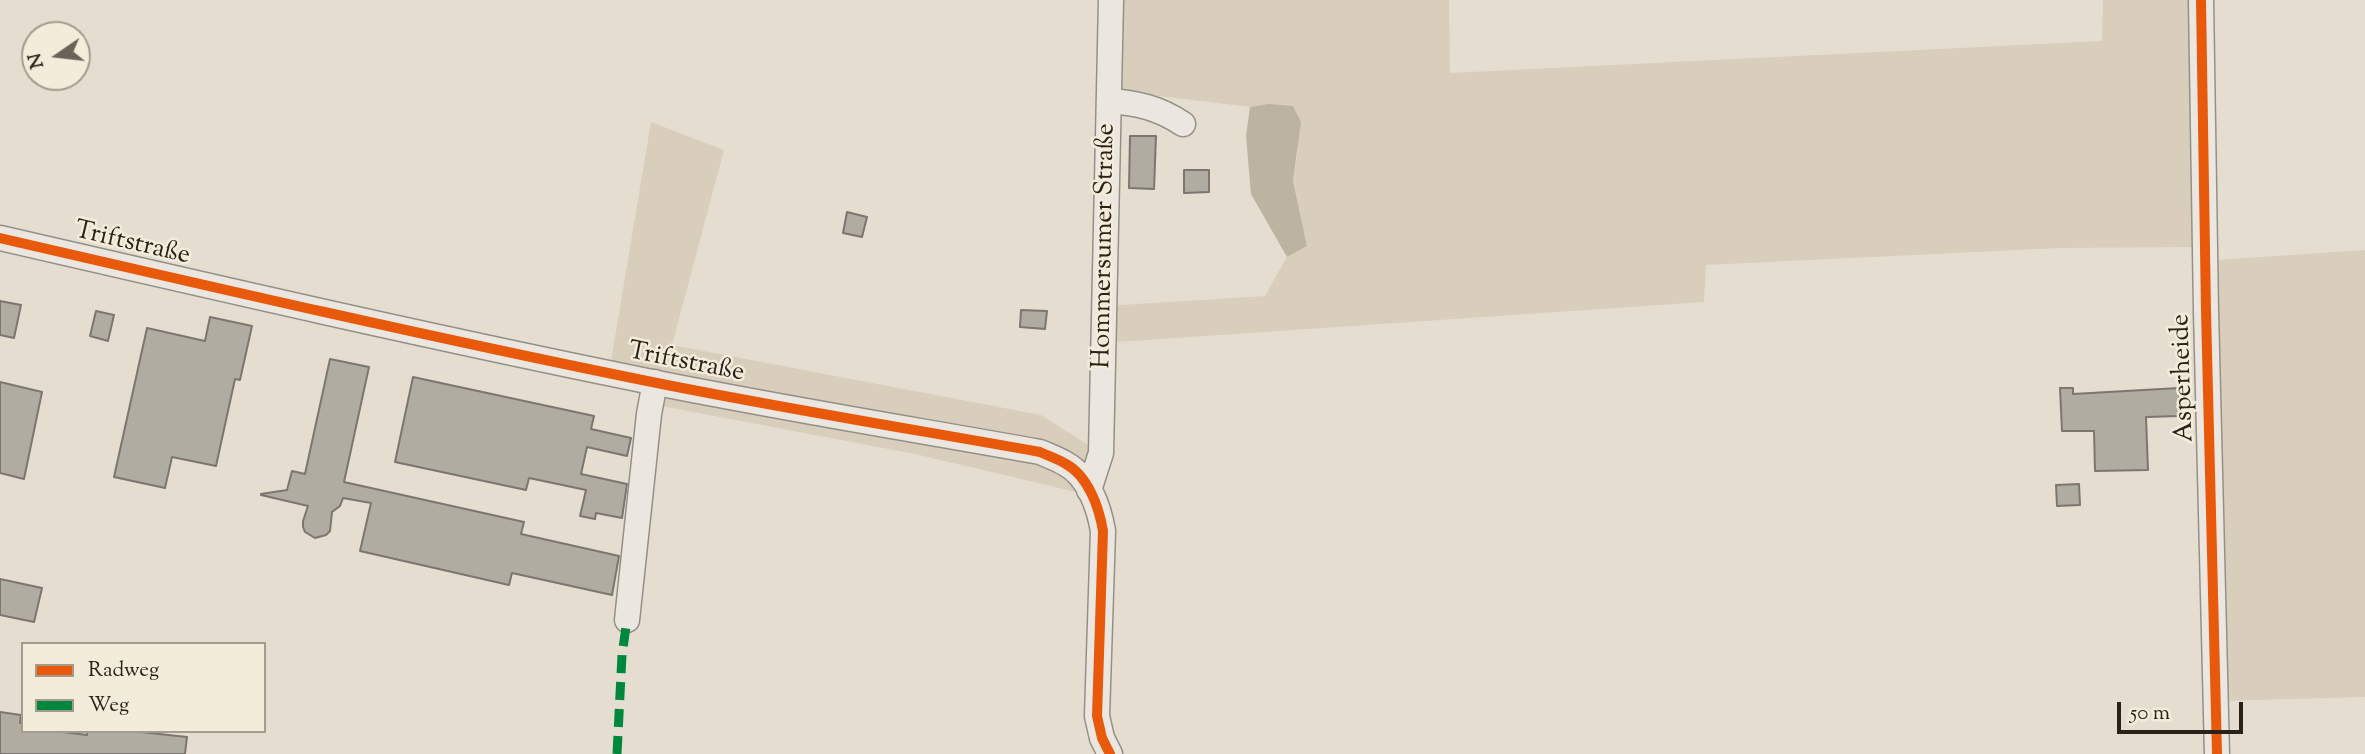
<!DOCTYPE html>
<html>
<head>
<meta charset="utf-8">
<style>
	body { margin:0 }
	#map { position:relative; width:2365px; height:754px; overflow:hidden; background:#e5ded0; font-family:"Sorts Mill Goudy",serif }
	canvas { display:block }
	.legend { position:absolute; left:21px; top:642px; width:245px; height:91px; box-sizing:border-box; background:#f4ecdb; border:2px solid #a39b8d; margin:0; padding:9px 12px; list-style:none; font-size:21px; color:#2a2119 }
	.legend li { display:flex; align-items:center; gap:14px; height:35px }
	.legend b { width:35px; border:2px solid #a39b8d }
	.north { position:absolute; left:21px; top:21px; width:70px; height:70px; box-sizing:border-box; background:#f4ecdb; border:2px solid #a39b8d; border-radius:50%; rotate:256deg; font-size:19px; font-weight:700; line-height:28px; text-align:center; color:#2a2119 }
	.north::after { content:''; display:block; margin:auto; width:24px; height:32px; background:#6b6359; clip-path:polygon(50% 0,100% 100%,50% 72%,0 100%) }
	.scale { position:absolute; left:2117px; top:702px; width:126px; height:32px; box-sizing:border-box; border:4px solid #2a2119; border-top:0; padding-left:9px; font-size:21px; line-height:24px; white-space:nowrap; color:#2a2119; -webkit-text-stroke:5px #f4ecdb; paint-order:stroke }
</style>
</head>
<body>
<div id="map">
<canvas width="2365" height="754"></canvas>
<ul class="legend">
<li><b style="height:9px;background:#e8590c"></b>Radweg</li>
<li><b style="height:9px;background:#00873e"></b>Weg</li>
</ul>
<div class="north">N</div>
<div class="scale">50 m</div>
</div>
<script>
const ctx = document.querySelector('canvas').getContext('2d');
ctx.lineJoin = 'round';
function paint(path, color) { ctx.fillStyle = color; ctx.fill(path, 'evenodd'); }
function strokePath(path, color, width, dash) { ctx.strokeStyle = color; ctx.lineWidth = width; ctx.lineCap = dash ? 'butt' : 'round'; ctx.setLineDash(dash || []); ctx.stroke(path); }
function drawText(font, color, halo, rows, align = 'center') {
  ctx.font = font + ' "Sorts Mill Goudy",serif'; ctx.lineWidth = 5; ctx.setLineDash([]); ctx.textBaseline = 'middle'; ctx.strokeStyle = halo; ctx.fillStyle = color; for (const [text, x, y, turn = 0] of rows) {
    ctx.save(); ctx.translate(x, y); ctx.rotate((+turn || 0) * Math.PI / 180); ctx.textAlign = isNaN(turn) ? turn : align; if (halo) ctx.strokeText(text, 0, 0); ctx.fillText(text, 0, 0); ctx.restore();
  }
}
paint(new Path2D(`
	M1111,0h338l1,73 652,-32 1,-41h92l4,247 -139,1 -354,17 -2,37 -601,41 1,-37 161,-10 22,-39 20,-11 -14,-65 5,-31 -30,-46 -18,3 -141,-17z
	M651,122l73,28 -52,195 369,70 60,38 -12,37 -17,1 -157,-37 -264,-50 3,-22 -45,-9z
	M2365,250v447l-149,4v-441z`), '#d8cebb');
paint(new Path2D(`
	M1268,104l25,2 8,16 -8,59 14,65 -20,11 -36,-63 -5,-58 4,-29z`), '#bcb3a0');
const building = new Path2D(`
	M1130,136h26l-2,53 -25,-1z
	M1184,170h25v22l-25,1z
	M847,212l20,5 -5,20 -19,-4z
	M0,301l21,4 -7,33 -14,-3z
	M1021,310l26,1 -2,18 -25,-2z
	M96,311l18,4 -6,26 -18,-5z
	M210,317l42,9 -12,54 -5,-1 -19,87 -44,-9 -7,31 -51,-11 33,-149 58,13z
	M330,359l39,8 -25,115 180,40 -3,12 98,22 -7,39 -100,-22 -3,12 -149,-34 11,-48 -28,-5 -3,8 -8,6 -2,19 -4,4 -11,3 -10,-6 -2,-5v-6l5,-15 -47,-11v-1l26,-4 5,-19 13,3z
	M413,377l181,39 -3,13 40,9 -4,18 -40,-9 -6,27 46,10 -5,34 -26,-5 -1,6 -15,-3 6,-26 -57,-12 -3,12 -131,-28z
	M0,382l42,10 -18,87 -24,-6z
	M2060,388h13v6l106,-6 1,28 -34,1 2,53 -53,1 -1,-40h-32z
	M2079,484l1,21 -23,1 -1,-21z
	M0,579l42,9 -8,34 -34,-7z
	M0,712l21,3 -1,8h3v8h32l32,4v-4h45l55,6 -2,17h-185z`);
paint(building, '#b1aca2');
strokePath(building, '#7b766f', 2);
const minor = new Path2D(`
	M2201,0l5,311 11,443
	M1109,101c29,2 50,7 74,23
	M0,238c217,50 434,100 652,144 129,26 259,47 388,70 9,4 18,7 26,12 22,12 33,43 37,67l-6,185 5,22 8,16
	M1089,490l12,-37 10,-453
	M627,620l22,-206 6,-32`);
strokePath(minor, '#959087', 27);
strokePath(minor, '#ebe7e0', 24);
strokePath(new Path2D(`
	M617,754l5,-99 5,-35`), '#00873e', 9, [18, 9]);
strokePath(new Path2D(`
	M2201,0l5,311 11,443
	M0,238c217,50 434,100 652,144 129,26 259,47 388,70 9,4 18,7 26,12 22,12 33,43 37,67l-6,185 5,22 8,16`), '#e8590c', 10);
drawText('26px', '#2a2119', '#f4ecdb', [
	["Triftstraße",132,245,13],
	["Hommersumer Straße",1106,246,-89],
	["Triftstraße",686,364,11],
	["Asperheide",2185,378,-92]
]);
</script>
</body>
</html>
